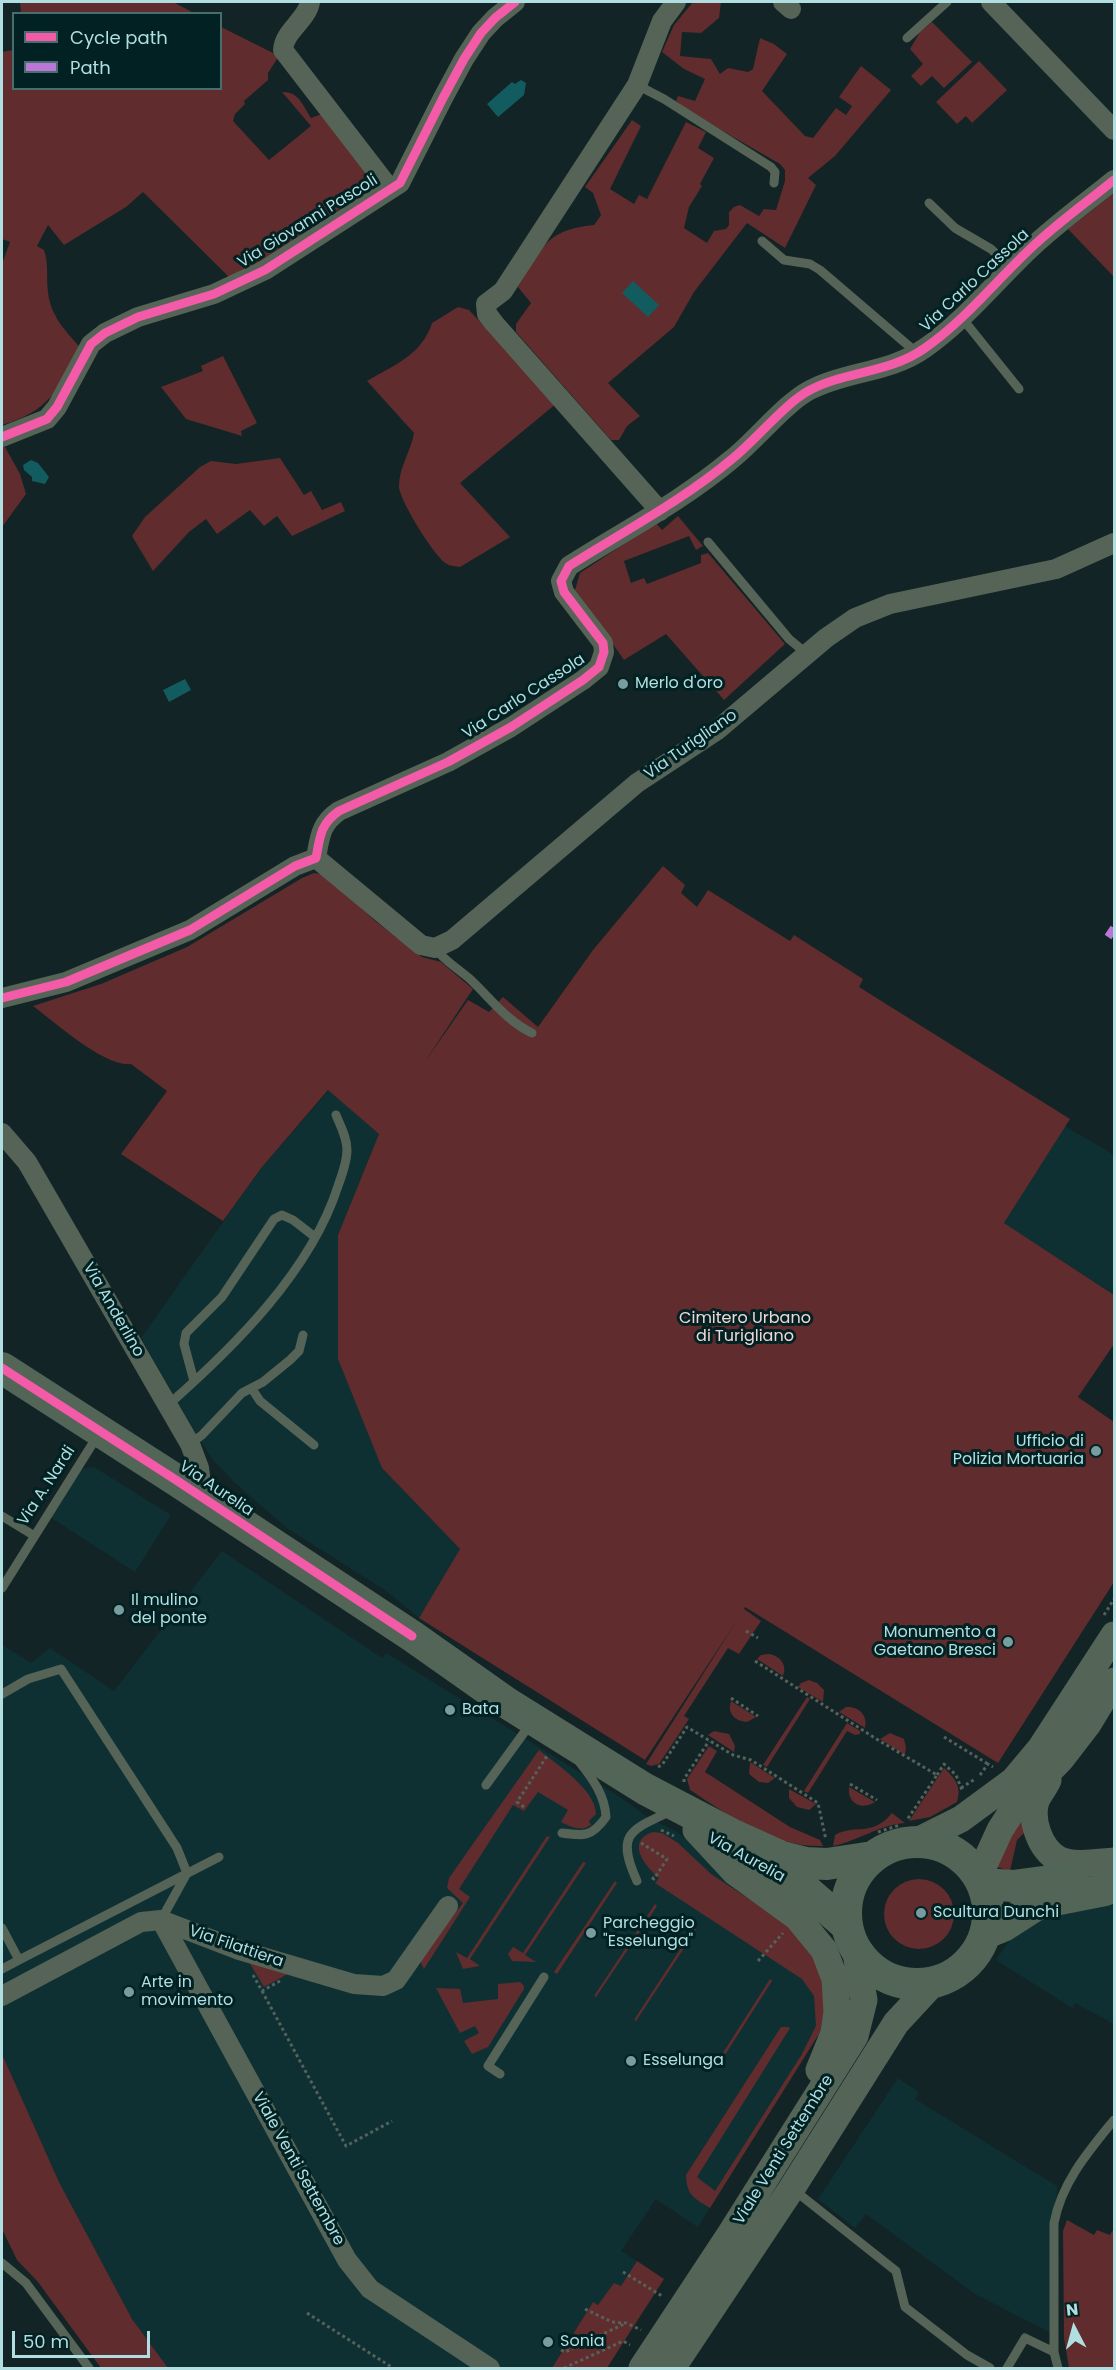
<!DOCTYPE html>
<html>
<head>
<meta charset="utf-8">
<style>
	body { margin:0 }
	#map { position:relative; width:1116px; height:2370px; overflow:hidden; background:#122425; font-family:Poppins,sans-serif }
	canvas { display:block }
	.frame { position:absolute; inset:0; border:3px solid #b1dee0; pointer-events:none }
	.legend { position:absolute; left:12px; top:12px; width:210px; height:78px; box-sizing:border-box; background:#012123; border:2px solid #476d6f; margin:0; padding:8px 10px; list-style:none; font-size:18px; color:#b1dee0 }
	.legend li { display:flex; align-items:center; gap:12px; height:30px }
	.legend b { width:30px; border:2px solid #476d6f }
	.north { position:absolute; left:1044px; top:2298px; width:60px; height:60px; -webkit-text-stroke:4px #012123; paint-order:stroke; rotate:354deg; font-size:16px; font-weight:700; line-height:24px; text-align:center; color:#b1dee0 }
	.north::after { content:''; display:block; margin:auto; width:21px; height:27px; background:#b1dee0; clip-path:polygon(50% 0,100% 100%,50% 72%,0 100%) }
	.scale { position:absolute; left:12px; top:2331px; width:138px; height:27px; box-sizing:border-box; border:3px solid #b1dee0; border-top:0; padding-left:8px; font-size:18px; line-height:21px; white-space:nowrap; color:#b1dee0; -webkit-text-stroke:4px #012123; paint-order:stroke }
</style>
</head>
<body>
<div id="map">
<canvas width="1116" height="2370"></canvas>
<div class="frame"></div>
<ul class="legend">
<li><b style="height:8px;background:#f35aa7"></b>Cycle path</li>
<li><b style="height:8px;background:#ba77d6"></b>Path</li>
</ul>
<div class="north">N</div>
<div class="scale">50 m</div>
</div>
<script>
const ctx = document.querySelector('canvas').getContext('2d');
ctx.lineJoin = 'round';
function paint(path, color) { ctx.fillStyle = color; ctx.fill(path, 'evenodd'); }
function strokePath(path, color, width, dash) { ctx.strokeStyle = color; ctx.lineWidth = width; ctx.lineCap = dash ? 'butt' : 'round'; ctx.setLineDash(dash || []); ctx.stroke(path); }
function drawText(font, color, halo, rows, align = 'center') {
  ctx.font = font + ' Poppins,sans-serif'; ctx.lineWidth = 6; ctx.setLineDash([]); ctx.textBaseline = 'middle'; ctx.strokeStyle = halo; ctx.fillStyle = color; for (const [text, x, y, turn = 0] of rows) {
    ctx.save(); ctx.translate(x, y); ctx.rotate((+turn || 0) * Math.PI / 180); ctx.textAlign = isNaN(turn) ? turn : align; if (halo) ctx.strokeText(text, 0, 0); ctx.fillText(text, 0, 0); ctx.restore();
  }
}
paint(new Path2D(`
	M329,1090l50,44 -41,101 44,233 78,81 -41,69 -34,-28 -97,-61 -54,-47 -21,-22 -17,-26 -55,-96 121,-171z
	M1065,1126l49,29v140l-110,-72z
	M94,1467l77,48 -36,57 -85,-55 30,-48z
	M222,1551l160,107 4,-5 234,144 29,21 26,13 26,18 110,103 11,77 -124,198 -42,-28 -35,52 16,10 -16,25 -23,19 -5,-3 -41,66h-384l-36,-49 -73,-137 -57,-128v-409l29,18 19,-15 64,43z
	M1114,1902v122l-39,-21 -3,5 -76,-48 10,-15 16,-16 15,-9 13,-5z
	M898,2078l21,14 -4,7 142,87 -6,147 -76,-39 -109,-80 -11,14 -37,-29z`), '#0e3032');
paint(new Path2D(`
	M20,2h153l21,11h-173z
	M693,2h28l-2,16 -18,15 -19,-1 -2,24 31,3 9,15 8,-6 20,4 5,-3 7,-31 14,6 13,10 -25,37 43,45 8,2 23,-30 10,7 6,-9 -13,-9 22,-31 30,24 -56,66 -27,22 8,7 -31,63 -38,-25 -53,69 -20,35 -66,56 32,33 -13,10 -8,14h-8l-95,-108v-8l15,-21 -13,-16c24,-39 27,-57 76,-62l7,-10 -8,-22 -8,-6 47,-67 9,6 -31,63 24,15 5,-9 8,4 39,-77 20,10 -8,16 16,10 -14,26 2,2 -13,21 -5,21 23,15 7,-12 12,-2 3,-4v-13l5,-5 6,-2 19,11 5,-7 12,1 9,-29v-11l-5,-6 -99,-57 -1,-3 -4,-3 2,-5 17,5 10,-22 -21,-10 -22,-17 12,-27z
	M932,22l40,40 -28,26 -12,-12 -11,10 -10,-10 12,-12 -13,-15 10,-17z
	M221,27l58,29 -11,17v7l-24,21 1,3 -10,10 -2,7 36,39 42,-34 -29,-34c17,-1 21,14 29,26l13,-5 49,64 -15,13 5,5 -55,33 3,5 -21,13 -60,32 -87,-86 -17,15 -62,38 -16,-20 -11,21 7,4c5,14 2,27 4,42 2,23 18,40 33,56 -23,41 -31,63 -79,77v-152l1,-12 7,-19 -8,-3v-187l11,-2 1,38h206z
	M979,61l28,29 -35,33 -6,-7 -9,8 -21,-22z
	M1114,193v84l-46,-48z
	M458,307l11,3 88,93 -97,80 50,54 -50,30c-4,-1 -10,-1 -13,-3 -12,-6 -49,-66 -48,-78 0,-19 12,-35 15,-53l-47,-52c28,-17 54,-25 65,-58z
	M223,356l34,67 -16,8 1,5 -56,-17 -25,-32 42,-16 -2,-5z
	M2,446l3,1 15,27 6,20 -24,33z
	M280,458l24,37 7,-4 11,19 19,-8 4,9 -53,25 -15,-20 -13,10 -14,-16 -33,24 -11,-15 -17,13 -36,39 -21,-35 13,-19 55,-50 11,-6 25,3z
	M678,516l25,30 -7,4 -7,-14 -65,25 7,22 13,-5 3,6 54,-21v-8l7,-2 77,91 -61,56 -58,-66 -42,26 -49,-70 5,-17 76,-50 6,7z
	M663,866l22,19 -4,8 16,14 11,-17 82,51 4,-6 69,44 -4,8 211,132 -66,104 110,72v49l-36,53 36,25v160l-116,181 -253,-156 -1,2 17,12 -22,33 -11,-6 -44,68 5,3 -30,45 -8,2 -5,-2 90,-142 -91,138 -226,-142 41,-69 -78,-81 -44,-109v-124l41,-101 -51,-44 -66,77 -39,54 -102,-67 46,-63 -36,-27c-27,3 -75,-41 -98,-58l68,-22 86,-37 115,-69 12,-5 12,2 48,45 48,37 19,5 32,27 -49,74 44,-63 21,12 14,-15 35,30 55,-77z
	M768,1654c11,1 20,10 15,22l-26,-17 4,-4z
	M809,1680l8,3 7,7 -1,12 -25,-15 3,-4z
	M807,1697l3,2 -43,68 -4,-2z
	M731,1701l25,16 -9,5c-12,-1 -20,-8 -16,-21z
	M846,1707c13,-1 22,8 19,21l-26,-16z
	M847,1723l13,8v3l-5,1 -8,-4 -39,62 -4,-2z
	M714,1731l15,3 6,12 -1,6 -26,-17z
	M890,1733l14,6 2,8 -1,8 -25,-16z
	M709,1746l8,5 -12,21 85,55 30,13 3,6c-50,2 -93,-30 -133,-56l-3,-11z
	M539,1750c17,14 57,40 57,64l-7,7 2,4c-10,7 -20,2 -30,-3l7,-12 -30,-18 -14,19 -11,-6 -54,84 11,8 -46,72 -5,-10 44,-56 -16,-15 2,-10z
	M750,1762l25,16 -7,5 -9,-1 -10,-8z
	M944,1768c11,10 18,19 13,34l-27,15 -21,4z
	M849,1787l26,15c-14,9 -28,1 -26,-15z
	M789,1789l27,15 -7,6 -12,-3 -8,-9z
	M892,1813l13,10c-26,2 -47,18 -72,23l2,-11c21,-12 36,3 57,-22z
	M1021,1818l4,14 -8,8 -7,31 -13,-4 5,-14z
	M653,1832l9,1 16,10 33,31 85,56 20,28 10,38 -4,33 -112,179c-17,-11 -23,-12 -24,-33l95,-148h7l2,1 -93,149 18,14 87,-137 14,-28 -2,-30 -12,-17 -147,-96 4,-5c-14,-12 -34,-37 -6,-46z
	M547,1836l3,1 -80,122 10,7 -17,3 -7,-17 11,6z
	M583,1862l3,1 -61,92 11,7 -24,-1 -4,-7 5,-7 10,6z
	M884 1914a35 35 0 1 1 70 0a35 35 0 1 1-70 0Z
	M615,1881l2,2 -60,91 -3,-2z
	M655,1904l2,2 -61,91 -2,-1z
	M694,1928l2,2 -60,91 -2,-1z
	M249,1962l39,12 -24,13z
	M770,1979l2,2 -49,77 -2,-2z
	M520,1982l4,4v3l-36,58 -16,7 -8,-13 15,-8 -4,-7 -15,7 -24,-45 24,1 3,14 35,-4v-15z
	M2,2054l57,128 73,137 36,49h-67l-63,-86 -21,-22 -15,-31z
	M1067,2220l27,15 3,-5 13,5 2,-4 2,1v136h-45l-5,-30 -1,-107z
	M637,2261l27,18 -57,89h-55l41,-66 5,3 16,-22 7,3z`), '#602c2d');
paint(new Path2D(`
	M521,80l5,3 -2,12 -26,22 -11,-13 25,-22 3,2z
	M633,281l26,24 -11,12 -26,-24z
	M31,460l7,3 11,14 -4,7 -13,-3v-4l-8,-7 -1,-5z
	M185,679l6,11 -22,12 -6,-12z`), '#125c60');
strokePath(new Path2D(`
	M1104,1615l10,-16
	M746,1631l12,7
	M755,1661l123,79 59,35 -30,45
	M731,1698l27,18
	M944,1737l44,27
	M658,1767l4,-2 25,-38 46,28 18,5 67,43 8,37
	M937,1775l7,-11 12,11 6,15
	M980,1775l8,-11 5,3
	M684,1782v-3l25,-38
	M850,1784l27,16
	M961,1788l14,-9
	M524,1807l-7,-5 30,-46
	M661,1830l13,6
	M878,1832l22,-7
	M641,1843l26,16 -13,20 -4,-3
	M758,1961l25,-28
	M253,1975l9,16 18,-10
	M262,1991l84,155 46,-25
	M623,2272l39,24
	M585,2309l27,13 14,1 15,7
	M307,2313l86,55
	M561,2350l4,2 61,-29
	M564,2368l59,-27 7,4`), '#54625b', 3, [3, 3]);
strokePath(new Path2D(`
	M907,38l40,-36
	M637,85l27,14 107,68 4,5 -1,11
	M929,203l26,25 36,21 20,19
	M762,241l22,19 26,4 10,6 97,83
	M962,318l57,71
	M708,542l81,97 18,15
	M435,948c9,13 24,21 36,32 20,19 36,41 61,53
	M194,1381l-10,-37 2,-11 36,-36 52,-78 8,-4 11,5 22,17
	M252,1389l8,12 54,44
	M168,1405c66,-58 143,-134 170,-219 4,-11 9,-24 9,-36 0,-12 -6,-23 -11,-35
	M190,1444l12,-9 40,-42 21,-11 27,-22 9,-9 4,-16
	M2,1516l31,19
	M2,1588l96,-153
	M2,1694l26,-15 33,-10 116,179 10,25 -26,47
	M486,1785l45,-62
	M562,1833c22,3 30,4 44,-16 -1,-21 -13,-38 -26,-54
	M637,1881c-22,-48 -6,-51 34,-70
	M2,1928l17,32 -17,9
	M19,1960l200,-103
	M500,2074l-12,-8 56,-89
	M794,2190l102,81 9,36 62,48 23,13
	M2,2263l24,20 63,85
	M1007,2368l18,-30 29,14
	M1058,2368l-4,-16v-129c8,-41 34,-71 60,-103`), '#556456', 9);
strokePath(new Path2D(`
	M310,2c-3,18 -26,29 -27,48l107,139
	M783,2l8,7
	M991,2l123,128
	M2,437l45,-18 10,-12 34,-63 14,-11 33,-16 76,-23 51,-24 135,-87 43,-85 21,-39 17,-26 14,-15 20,-16
	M660,511l-166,-188 -7,-9 -1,-10 17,-13 134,-206 25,-64 14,-19
	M316,858l105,87 14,3 17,-8 185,-157 79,-52 110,-93 29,-20 35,-14 166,-35 58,-26
	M2,998l64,-16 124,-52 105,-64 21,-8c4,-21 4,-34 23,-47l109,-49 63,-35 72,-47 16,-13 5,-15 -1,-9 -39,-51 -3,-11 8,-15c55,-35 113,-65 163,-107 24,-19 53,-56 78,-69 36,-19 80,-17 115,-42 40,-28 70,-66 105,-99 26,-25 57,-47 84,-69
	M2,1133l25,29 163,282 9,24 4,30
	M161,1920l186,340 23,29 120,79
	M2,1996l139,-74 20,-2 78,30 115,34 29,2 13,-6 52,-74`), '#556456', 20);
strokePath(new Path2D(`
	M1048,1780c-3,7 -9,14 -12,21 -6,19 4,48 22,58 16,8 40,3 56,2
	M696,1830l39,42 62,45 27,33 11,29 2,33 -3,21 -15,37
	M915,1842l46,-23 53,-39 26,-31 74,-114
	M979,1876l21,-46 16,-25 45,-46 27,-35 26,-43
	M642,2368l89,-135 124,-197 9,-36 -9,-53
	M672,2368l120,-180 104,-165 38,-41`), '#546558', 27);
strokePath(new Path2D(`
	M2,1368l174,112 236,156 95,67 138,86 86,45 51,23 24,6 21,1 46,-7
	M846 1913a71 71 0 1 1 142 0a71 71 0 1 1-142 0Z
	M755,1862l52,29 40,35
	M983,1884l30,2 59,-8
	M986,1933l17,-7 36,-23 66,-13 9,-4`), '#526556', 32);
strokePath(new Path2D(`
	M1108,937l6,-9`), '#ba77d6', 8, [15, 8]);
strokePath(new Path2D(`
	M2,437l45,-18 10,-12 34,-63 14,-11 33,-16 76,-23 51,-24 135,-87 43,-85 21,-39 17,-26 14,-15 20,-16
	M2,998l64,-16 124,-52 105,-64 21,-8c4,-21 4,-34 23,-47l109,-49 63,-35 72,-47 16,-13 5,-15 -1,-9 -39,-51 -3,-11 8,-15c55,-35 113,-65 163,-107 24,-19 53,-56 78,-69 36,-19 80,-17 115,-42 40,-28 70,-66 105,-99 26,-25 57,-47 84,-69
	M2,1368l174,112 236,156`), '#f35aa7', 9);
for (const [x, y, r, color] of [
	[623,684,6,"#799d9f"],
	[1096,1451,6,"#799d9f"],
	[119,1610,6,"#799d9f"],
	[1008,1642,6,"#799d9f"],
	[450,1710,6,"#799d9f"],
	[921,1913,6,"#799d9f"],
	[591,1933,6,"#799d9f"],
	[129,1992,6,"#799d9f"],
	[631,2061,6,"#799d9f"],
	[548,2342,6,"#799d9f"]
]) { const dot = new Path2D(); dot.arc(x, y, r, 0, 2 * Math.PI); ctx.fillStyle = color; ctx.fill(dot); strokePath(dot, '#012123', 2); }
drawText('16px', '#b1dee0', '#012123', [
	["Via Giovanni Pascoli",308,222,-32],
	["Via Carlo Cassola",975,281,-43],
	["Via Carlo Cassola",524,697,-33],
	["Via Turigliano",691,745,-35],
	["Via Anderlino",113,1310,60],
	["Via A. Nardi",47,1486,-57],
	["Via Aurelia",216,1489,34],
	["Via Aurelia",746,1858,29],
	["Via Filattiera",236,1947,19],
	["Viale Venti Settembre",784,2150,-58],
	["Viale Venti Settembre",298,2169,61]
]);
drawText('16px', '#b1dee0', '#012123', [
	["Merlo d'oro",635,684],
	["Ufficio di",1084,1442,"right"],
	["Polizia Mortuaria",1084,1460,"right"],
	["Il mulino",131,1601],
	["del ponte",131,1619],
	["Monumento a",996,1633,"right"],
	["Gaetano Bresci",996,1651,"right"],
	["Bata",462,1710],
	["Scultura Dunchi",933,1913],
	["Parcheggio",603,1924],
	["\"Esselunga\"",603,1942],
	["Arte in",141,1983],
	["movimento",141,2001],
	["Esselunga",643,2061],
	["Sonia",560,2342]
], 'left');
drawText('16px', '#f2d7d6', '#012123', [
	["Cimitero Urbano",745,1319],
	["di Turigliano",745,1337]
]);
</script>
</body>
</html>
